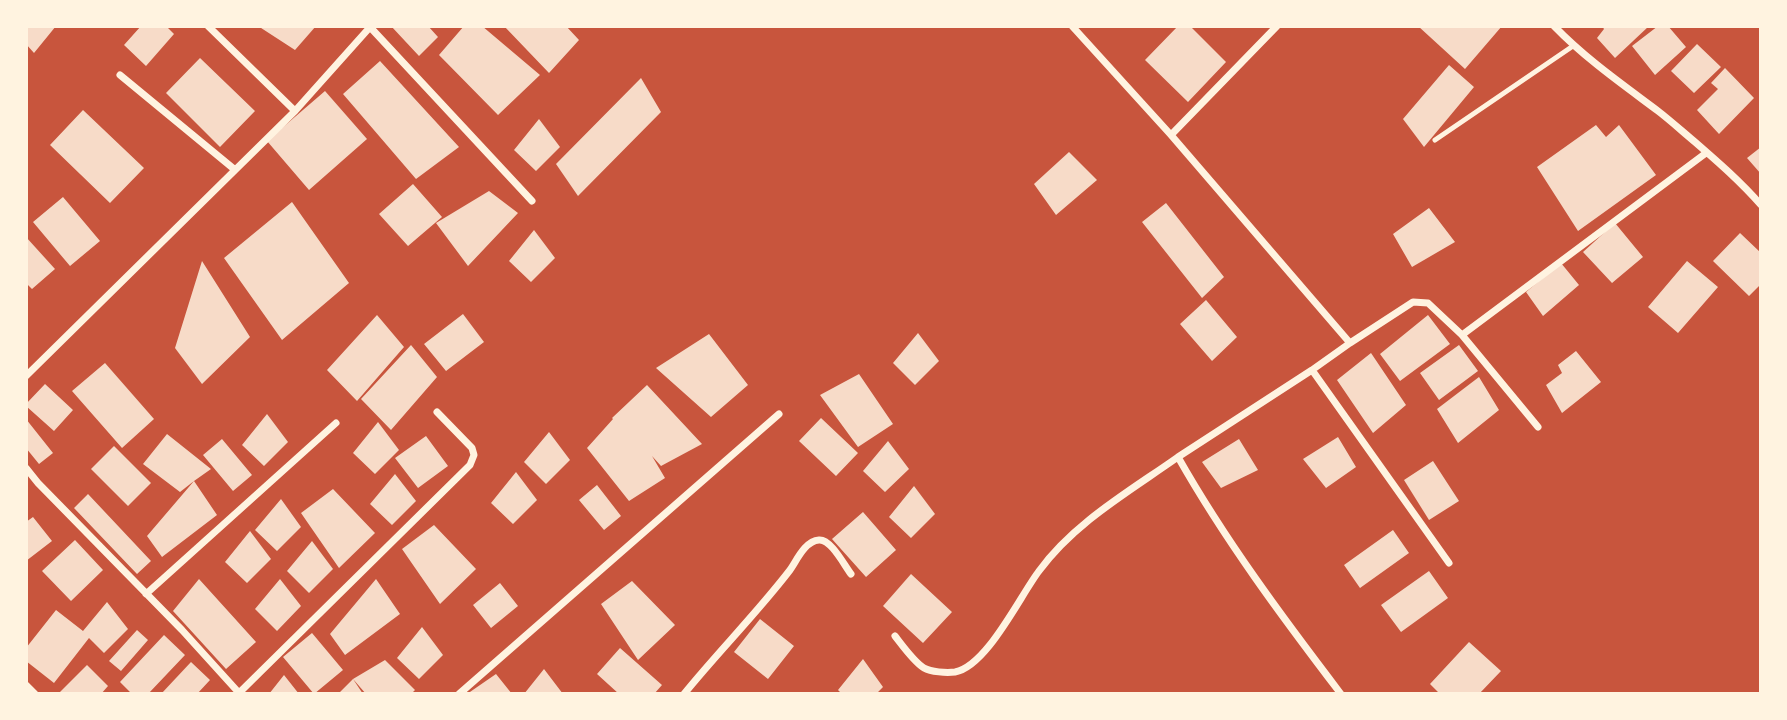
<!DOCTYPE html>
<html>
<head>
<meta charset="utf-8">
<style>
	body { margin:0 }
	#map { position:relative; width:1787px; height:720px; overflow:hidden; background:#c8553d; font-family:"Libre Baskerville",serif }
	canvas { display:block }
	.frame { position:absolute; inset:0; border:28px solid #fff3e0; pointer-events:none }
</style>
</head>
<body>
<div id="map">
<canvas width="1787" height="720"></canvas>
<div class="frame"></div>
</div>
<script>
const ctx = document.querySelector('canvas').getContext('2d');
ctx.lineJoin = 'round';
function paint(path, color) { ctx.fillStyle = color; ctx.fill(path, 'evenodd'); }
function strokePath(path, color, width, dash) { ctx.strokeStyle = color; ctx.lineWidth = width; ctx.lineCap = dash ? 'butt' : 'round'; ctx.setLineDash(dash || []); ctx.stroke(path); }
paint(new Path2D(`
	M26,26h30l-22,27 -8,-9z
	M141,26h25l8,8 -28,32 -22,-21z
	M258,26h58l-21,24z
	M391,26h37l10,11 -19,19z
	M464,26h18l58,49 -42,40 -59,-60z
	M504,26h62l13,14 -30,33z
	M1178,26h12l36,36 -38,40 -43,-42z
	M1418,26h84l-37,43z
	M1602,26h47l-34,32 -18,-20 7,-9z
	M1658,26h10l18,21 -31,28 -23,-29z
	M1697,44l24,23 -27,26 -23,-22z
	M200,58l55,53 -35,36 -54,-54z
	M380,61l79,86 -43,32 -73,-85z
	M1449,65l25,22 -50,60 -21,-28z
	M1725,68l29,30 -35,36 -22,-24 21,-21 -7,-6z
	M641,78l20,34 -83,84 -22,-32z
	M325,91l42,48 -58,51 -42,-49z
	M83,110l61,58 -34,35 -60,-58z
	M539,119l21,28 -24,24 -22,-21z
	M1596,125l10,12 13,-12 37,50 -78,56 -41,-64z
	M1761,147v27l-14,-16z
	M1069,152l28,28 -41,35 -22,-31z
	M413,184l29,33 -34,29 -29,-32z
	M489,191l29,22 -50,53 -32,-43z
	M63,197l37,44 -30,25 -37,-44z
	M292,202l57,81 -67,57 -58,-82z
	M1166,203l58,74 -22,21 -60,-76z
	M1429,208l26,34 -43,25 -19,-33z
	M1615,223l28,34 -31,26 -29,-31z
	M534,230l21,28 -24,24 -22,-21z
	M1740,233l21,20v31l-12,12 -36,-35z
	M26,237l29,32 -23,20 -6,-6z
	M202,261l48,76 -48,47 -27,-36z
	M1687,261l31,26 -40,46 -30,-26z
	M1561,263l18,22 -36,31 -17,-24z
	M1206,300l31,37 -25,24 -32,-37z
	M463,314l21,28 -38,29 -22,-27z
	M377,315l27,32 -47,54 -30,-31z
	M1428,315l22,29 -50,37 -20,-27z
	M918,333l21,28 -24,24 -22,-22z
	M709,334l39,51 -37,32 -55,-49z
	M411,345l26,32 -46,53 -30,-31z
	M1459,345l19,26 -39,29 -19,-27z
	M1576,351l25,31 -39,31 -16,-28 16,-12 -4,-8z
	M1371,353l35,52 -33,28 -36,-53z
	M105,363l49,56 -32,29 -50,-57z
	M859,374l34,50 -35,23 -38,-52z
	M1479,377l20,33 -41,33 -21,-34z
	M45,384l28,26 -19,21 -28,-25v-2z
	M647,385l55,59 -41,22 -9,-10 13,22 -36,23 -42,-53 26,-29 -1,-1z
	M267,414l21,28 -24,24 -22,-21z
	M821,418l37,35 -22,23 -37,-35z
	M26,419l27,34 -14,11 -13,-16z
	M378,422l21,28 -24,24 -22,-21z
	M549,432l21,28 -24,24 -22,-22z
	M167,434l44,35 -17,12 23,34 -55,42 -15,-21 47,-55 -14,11 -37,-28z
	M426,436l22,30 -30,22 -23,-30z
	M1338,437l18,30 -30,21 -23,-29z
	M222,439l30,36 -19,16 -30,-36z
	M1239,439l19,31 -37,18 -19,-26z
	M888,441l21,28 -24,23 -22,-21z
	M114,446l37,37 -23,23 -37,-37z
	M1433,461l26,40 -30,19 -25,-40z
	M516,472l21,28 -24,24 -22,-21z
	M395,474l21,27 -24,24 -22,-21z
	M597,485l24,31 -17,14 -25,-30z
	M914,486l21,28 -24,24 -22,-21z
	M333,489l42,44 -36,35 -38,-55z
	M88,494l63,67 -14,13 -63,-66z
	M281,499l20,28 -24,24 -22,-21z
	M863,512l33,38 -30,27 -34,-38z
	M33,517l19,24 -26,20v-39z
	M434,525l42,44 -36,35 -38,-55z
	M1393,530l16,23 -49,35 -16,-23z
	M250,531l21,28 -24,24 -22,-21z
	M75,540l28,30 -32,31 -29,-30z
	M312,541l21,28 -24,24 -22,-22z
	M1429,571l19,27 -47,34 -20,-27z
	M911,574l41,38 -29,31 -40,-37z
	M199,579l57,63 -30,27 -53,-58z
	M280,579l21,27 -24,25 -22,-22z
	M376,579l24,35 -55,41 -15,-21z
	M632,581l43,44 -37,35 -37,-56z
	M500,583l18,23 -27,22 -18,-23z
	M107,602l21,27 -24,24 -15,-15 -35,45 -28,-22v-13l30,-38 27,21z
	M760,619l34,27 -26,33 -34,-27z
	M422,627l21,28 -24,24 -22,-21z
	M137,630l11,10 -27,31 -12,-10z
	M312,633l31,37 -29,24 -31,-37z
	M164,635l21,20 -37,39h-16l-12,-12z
	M1469,642l32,29 -22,23h-39l-10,-10z
	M620,648l42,37 -8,9h-35l-22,-20z
	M863,659l20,28 -7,7h-34l-4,-4z
	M385,660l30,30 -4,4h-45l-13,-15 10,15h-25l15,-15z
	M191,662l19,18 -13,14h-36z
	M87,665l21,21 -7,8h-43z
	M544,669l19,25h-39z
	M496,674l16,20h-45z
	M284,675l15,19h-30z`), '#f7dbc8');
strokePath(new Path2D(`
	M1435,140l138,-94`), '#fff3e0', 5);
strokePath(new Path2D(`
	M208,26l87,85
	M1072,26l99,109 179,208 -38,27 -134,87c47,83 105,161 163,237
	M1554,26c32,33 68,58 104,85 13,10 25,21 37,31 23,20 46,40 66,63
	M370,27l162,174
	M120,75l114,94
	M1171,135l106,-109
	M1462,335l244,-182
	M1350,343l63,-41 15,1 34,32 76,92
	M1312,370l137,193
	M26,376l269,-265 76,-85
	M26,468l12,15 144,147 58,64
	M146,594l190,-171
	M895,636c7,9 19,26 29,32 7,4 22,5 31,4 32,-6 65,-76 84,-101 36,-49 91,-80 139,-114
	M26,685l9,9
	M239,693l231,-228 4,-10 -2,-7 -35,-36
	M459,694l320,-280
	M684,694c34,-42 73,-81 106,-124 7,-10 15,-29 29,-30 12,-1 25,25 32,34`), '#fff3e0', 7);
</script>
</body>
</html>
